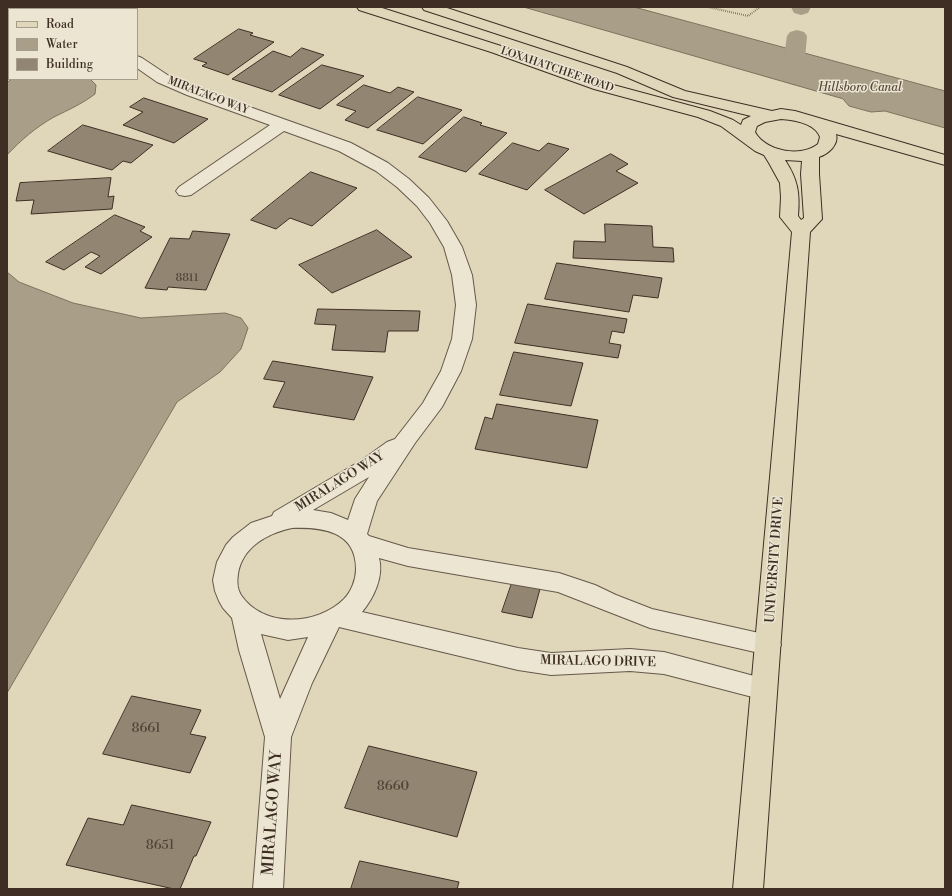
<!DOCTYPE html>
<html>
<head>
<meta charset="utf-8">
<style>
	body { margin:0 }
	#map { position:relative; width:952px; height:896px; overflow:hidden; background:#e0d7ba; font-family:"Libre Bodoni",serif }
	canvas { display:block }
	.frame { position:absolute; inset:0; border:8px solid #3e2e24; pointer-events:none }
	.legend { position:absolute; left:8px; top:8px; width:130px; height:72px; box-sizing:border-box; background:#ebe5d2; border:1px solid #a69c8c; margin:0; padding:5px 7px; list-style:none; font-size:12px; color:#3e2e24 }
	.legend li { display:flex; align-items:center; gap:8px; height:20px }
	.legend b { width:20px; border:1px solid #a69c8c }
</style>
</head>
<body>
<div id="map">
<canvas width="952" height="896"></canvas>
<div class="frame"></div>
<ul class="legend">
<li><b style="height:5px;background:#e0d7ba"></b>Road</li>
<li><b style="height:11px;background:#a99e87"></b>Water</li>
<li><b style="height:11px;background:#928672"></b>Building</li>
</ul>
</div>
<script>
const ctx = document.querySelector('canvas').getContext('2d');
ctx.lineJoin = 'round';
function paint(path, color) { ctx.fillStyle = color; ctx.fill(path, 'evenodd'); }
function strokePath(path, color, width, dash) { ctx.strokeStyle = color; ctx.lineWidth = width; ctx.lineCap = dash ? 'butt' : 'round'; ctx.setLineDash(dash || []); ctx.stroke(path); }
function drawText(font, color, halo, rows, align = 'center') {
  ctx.font = font + ' "Libre Bodoni",serif'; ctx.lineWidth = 3; ctx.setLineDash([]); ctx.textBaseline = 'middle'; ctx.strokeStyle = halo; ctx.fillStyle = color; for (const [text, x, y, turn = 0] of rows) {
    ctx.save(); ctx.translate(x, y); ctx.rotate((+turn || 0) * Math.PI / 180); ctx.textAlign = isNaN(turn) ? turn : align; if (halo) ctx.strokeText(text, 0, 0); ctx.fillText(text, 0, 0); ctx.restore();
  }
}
const water = new Path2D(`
	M524,7h110l311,84v37l-60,-17 -14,1 -22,-6 -6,-7z
	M12,79h78l6,6 -1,9c-13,10 -27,16 -41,23 -18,10 -34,24 -47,38v-72z
	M7,272l12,10 54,21 68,15 84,-5 16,5 7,10 -7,21 -21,23 -43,30 -170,291z`);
paint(water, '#a99e87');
strokePath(water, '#7e715f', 1);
paint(new Path2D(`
	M791,7h20l-3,6 -7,2 -7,-2z
	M797,30l7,2 3,4 -3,34 -4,4 -7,2 -7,-2 -4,-4 5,-34 3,-4z`), '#a99e87');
const building = new Path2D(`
	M7,26l2,1v22l-2,-1z
	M239,29l14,4 -3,2 24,7 -46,33 -26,-9 5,-3 -13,-4z
	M302,48l22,7 -52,37 -40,-13 41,-28 17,6z
	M322,65l42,11 -44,33 -41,-14z
	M364,85l26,8 8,-6 16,5 -46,36 -23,-8 11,-9 -19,-6z
	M418,97l44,13 -39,34 -46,-14z
	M144,98l64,21 -34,24 -51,-18 20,-13 -13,-5z
	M464,117l18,6 -2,2 27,8 -41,39 -47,-15z
	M83,125l70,20 -22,18 -8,-2 -11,9 -64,-19z
	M513,143l26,8 9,-8 21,6 -42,41 -48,-16z
	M611,154l17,10 -12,7 22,12 -54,31 -39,-24z
	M311,172l46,16 -45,38 -22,-8 -14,11 -25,-9z
	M111,178l-3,19 6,-1 -2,13 -81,5 3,-14 -18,1 4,-18z
	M115,215l30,12 -5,4 12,6 -51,37 -16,-7 15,-11 -9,-4 -27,18 -18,-8z
	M605,224l47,2 1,21 20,1 1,14 -101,-4 1,-17 31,1z
	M377,230l35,27 -80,36 -33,-28z
	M193,231l37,3 -24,56 -38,-3 -1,3 -22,-2 25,-50 19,1z
	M557,263l105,15 -4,20 -25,-3 -4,17 -84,-13z
	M528,304l99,15 -3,14 -12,-2 -3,12 12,2 -3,13 -103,-15z
	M318,309l102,2 -2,20h-30l-3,21 -53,-2 4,-25 -21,-1z
	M514,352l69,11 -12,43 -71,-11z
	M273,361l100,16 -19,43 -81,-13 12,-25 -21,-3z
	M497,404l101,16 -11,48 -112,-19 10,-32 7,2z
	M512,583l28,6 -8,29 -30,-6z
	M132,696l69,14 -11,24 16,3 -16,36 -87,-19z
	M369,746l108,26 -20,65 -112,-29z
	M132,805l79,17 -15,34h-2l-14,33h-6l-108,-24 22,-47 35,7z
	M360,861l99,21 -2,7h-106z`);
paint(building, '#928672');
strokePath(building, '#3e2e24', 1);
const minor = new Path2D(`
	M49,7h17l1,2h-17z
	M87,7h16l1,2h-16z
	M137,56l5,2 27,18 30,13 152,54 37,20 21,16 20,19 18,23 15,26 10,28 4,30 -4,34 -11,32 -19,36 -27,36 -38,58 -10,33 2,2 39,12 151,25 36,12 21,10 36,14 116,26 9,3 4,7 -4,7 -9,3 -118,-27 -92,-36 -150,-26 -29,-8c5,18 -5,40 -17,54l156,36 33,5 79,-4 34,3 109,29 4,8 -4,8 -9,3 -100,-26 -34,-3 -79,4 -33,-5 -179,-43 -27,56 -21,54 -8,152h-30l12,-152 -26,-87 -7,-32 -9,-10 -4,-7 -4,-10 -2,-11 4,-18 9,-17 7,-8 18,-14 21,-7 2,-4 88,-52 25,-18 8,-3 28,-36 18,-32 11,-32 4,-34 -4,-30 -8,-28 -14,-24 -13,-17 -20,-19 -21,-16 -37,-20 -55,-20 -93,64 -6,1 -6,-1 -3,-4 3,-4 91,-62 -83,-30 -30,-13 -20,-14zM369,477l-14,22 -7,21 -17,-7 -18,-3zM292,528c30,-1 64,3 64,41 0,11 -5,23 -12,30 -27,27 -81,29 -103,-4 -4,-6 -4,-15 -3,-21 4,-27 30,-41 54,-46zM261,634l27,6 20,-3 -28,62z`);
const major = new Path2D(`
	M357,7h22l122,39 105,37 104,28 23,9 8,5 2,-5 8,-4 -78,-19 -56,-24 -193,-63 -2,-3h22l183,60 58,24 87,20 9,-2 14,2 150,44v10l-109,-31c3,11 -8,20 -17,23v17l3,45 -12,13 -47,657h-30l59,-657 -12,-15 1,-20 -1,-14 -11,-20 -5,-8 -9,-4 -34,-25 -23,-9 -104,-28 -103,-37 -132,-42zM781,119c13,1 34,4 39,18l-2,7c-17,14 -53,7 -63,-12l2,-6 8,-4zM785,160l17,1 -1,13 3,44 -3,2 -3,-4c2,-23 0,-36 -13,-56z`);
strokePath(minor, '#66584a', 2);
strokePath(major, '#3e2e24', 2);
strokePath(new Path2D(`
	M708,7l40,9 12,-9`), '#3e2e24', 2, [0.5, 1.5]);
paint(minor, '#ebe5d2');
paint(major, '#e0d7ba');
drawText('11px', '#3e2e24', '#ebe5d2', [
	["LOXAHATCHEE ROAD",557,70,19],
	["MIRALAGO WAY",208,96,21]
]);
drawText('11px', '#534438', null, [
	["8811",187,278]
]);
drawText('italic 12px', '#594a3d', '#ebe5d2', [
	["Hillsboro Canal",860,88]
]);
drawText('13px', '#3e2e24', '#ebe5d2', [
	["MIRALAGO WAY",340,482,-32],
	["UNIVERSITY DRIVE",775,560,-86],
	["MIRALAGO DRIVE",598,662,1]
]);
drawText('13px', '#534438', null, [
	["8661",146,729],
	["8660",393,787],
	["8651",160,846]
]);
drawText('16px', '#3e2e24', '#ebe5d2', [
	["MIRALAGO WAY",273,813,-86]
]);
</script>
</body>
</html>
